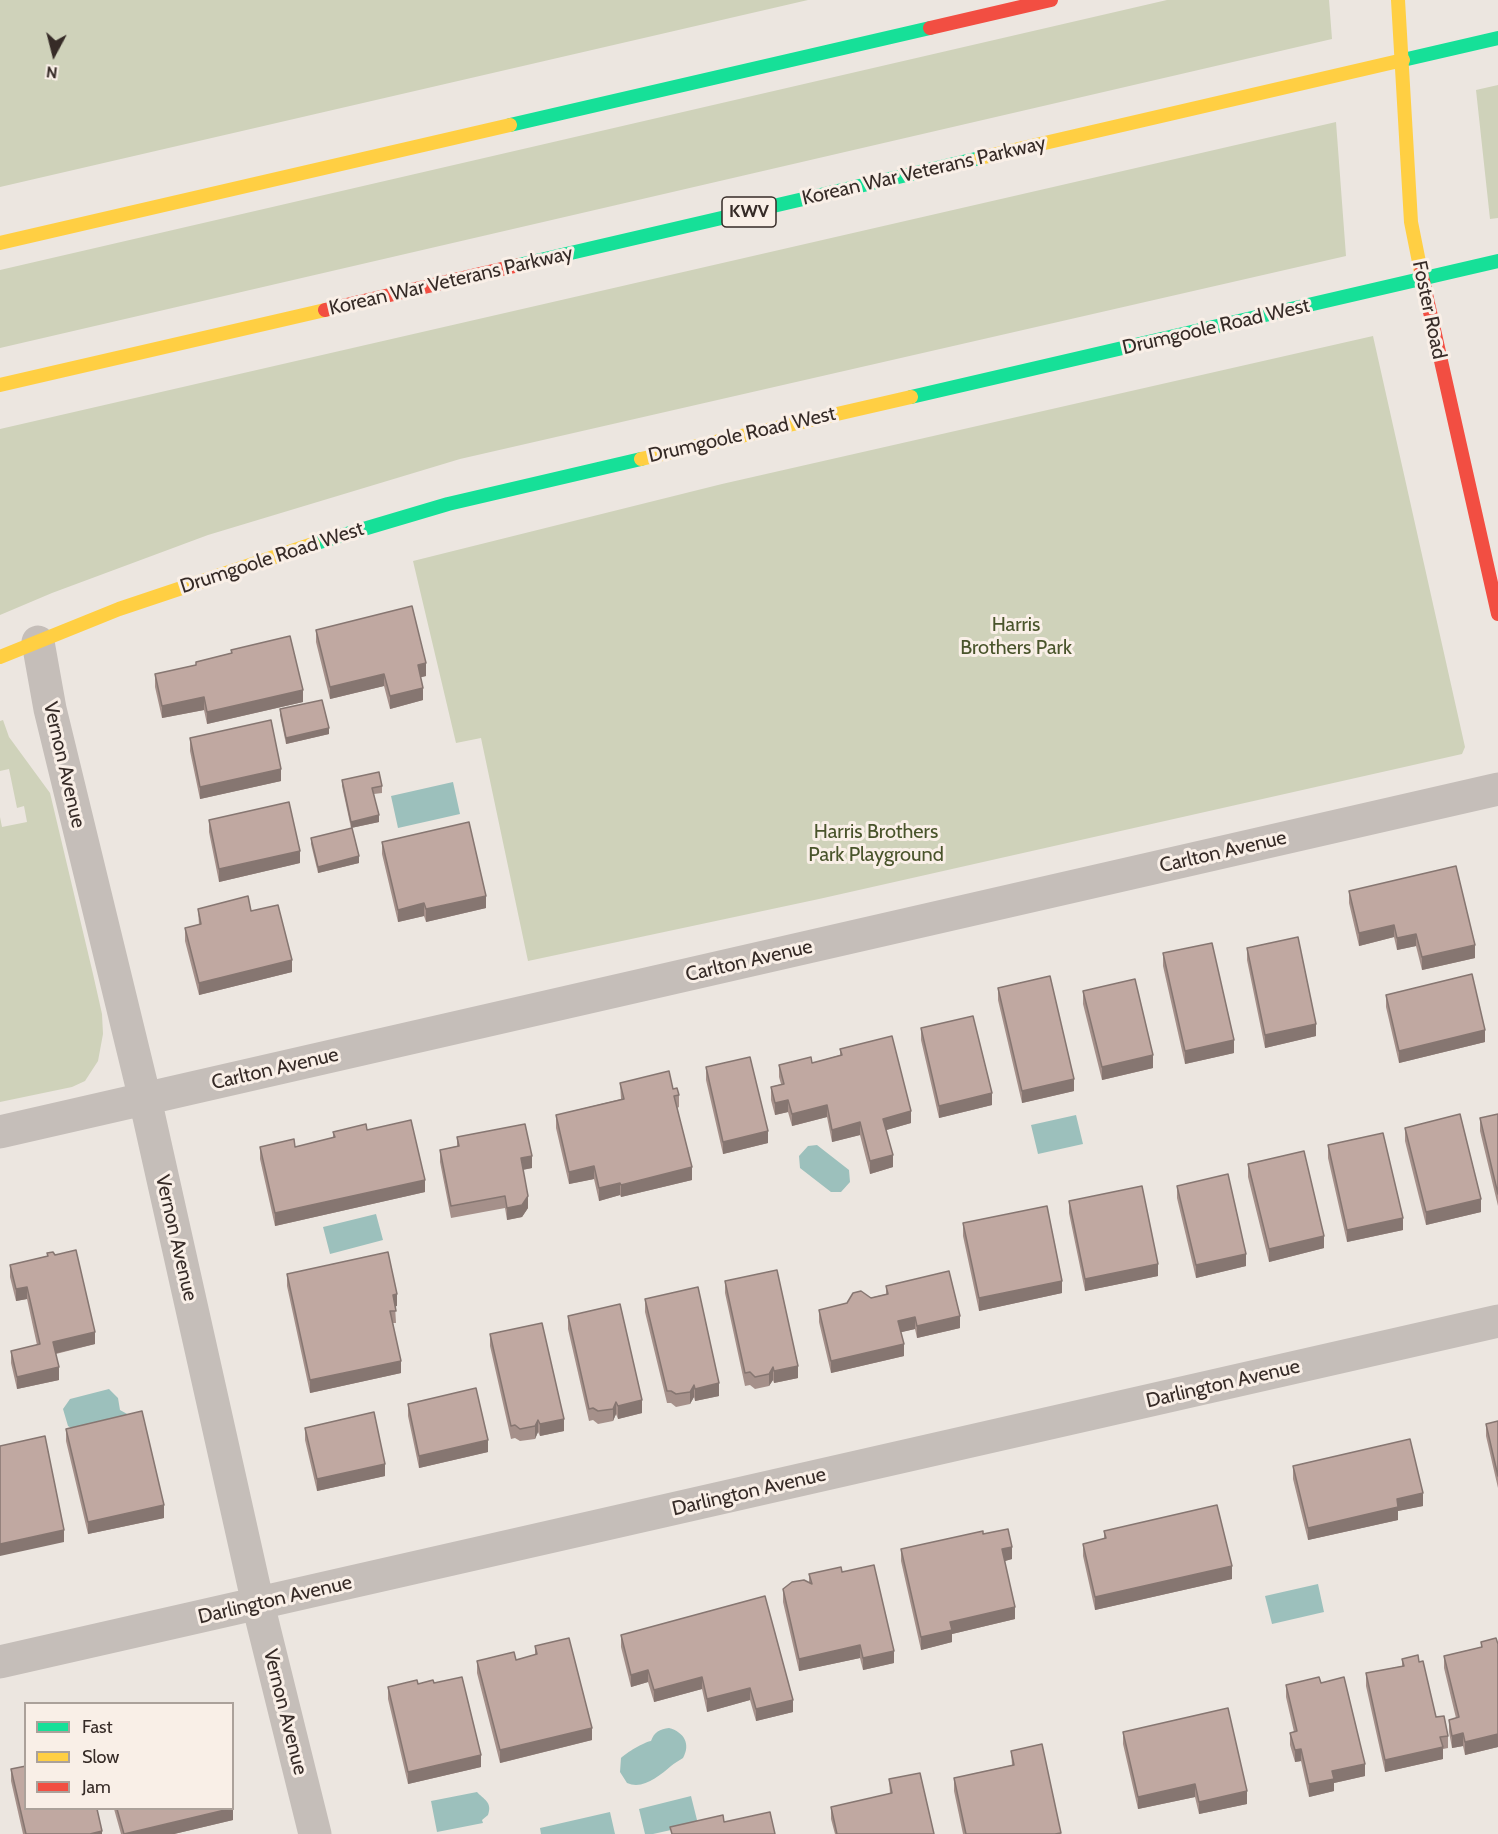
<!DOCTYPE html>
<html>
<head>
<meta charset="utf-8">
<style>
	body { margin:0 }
	#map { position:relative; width:1498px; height:1834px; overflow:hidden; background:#ece6e0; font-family:Cabin,sans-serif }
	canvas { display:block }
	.legend { position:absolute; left:24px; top:1702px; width:210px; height:108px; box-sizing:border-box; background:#f9efe7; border:2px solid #aba19a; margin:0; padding:8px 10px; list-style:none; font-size:18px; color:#362b27 }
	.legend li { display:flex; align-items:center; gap:12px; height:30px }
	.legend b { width:30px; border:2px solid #aba19a }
	.north { position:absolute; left:24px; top:24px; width:60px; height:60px; -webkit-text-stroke:4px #f9efe7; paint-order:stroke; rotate:187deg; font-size:16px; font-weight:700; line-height:24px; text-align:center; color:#362b27 }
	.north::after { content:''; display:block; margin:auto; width:21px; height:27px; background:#362b27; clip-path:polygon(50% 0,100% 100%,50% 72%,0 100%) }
</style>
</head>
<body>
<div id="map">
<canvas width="1498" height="1834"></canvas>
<ul class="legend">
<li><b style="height:8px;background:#16e098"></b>Fast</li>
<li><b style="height:8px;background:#ffcf43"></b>Slow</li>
<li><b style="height:8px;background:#f24e42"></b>Jam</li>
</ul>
<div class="north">N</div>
</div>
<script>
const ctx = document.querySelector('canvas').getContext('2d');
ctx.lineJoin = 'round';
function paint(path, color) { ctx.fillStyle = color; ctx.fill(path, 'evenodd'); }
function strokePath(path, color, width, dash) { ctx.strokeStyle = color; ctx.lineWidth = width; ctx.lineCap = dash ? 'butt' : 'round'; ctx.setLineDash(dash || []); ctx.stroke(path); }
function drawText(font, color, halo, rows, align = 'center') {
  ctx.font = font + ' Cabin,sans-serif'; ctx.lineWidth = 6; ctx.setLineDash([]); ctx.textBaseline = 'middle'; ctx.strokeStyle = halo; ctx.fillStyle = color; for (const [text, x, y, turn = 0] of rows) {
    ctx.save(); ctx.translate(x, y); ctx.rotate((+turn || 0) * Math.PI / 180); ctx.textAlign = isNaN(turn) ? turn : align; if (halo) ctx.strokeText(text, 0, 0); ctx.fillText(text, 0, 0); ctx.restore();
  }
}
paint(new Path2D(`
	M0,0h808l-808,187z
	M1167,0h162l3,39 -1332,309v-78z
	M1498,85v133l-8,1 -14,-129z
	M1336,122l10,134 -886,203 -252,76 -156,58 -52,22v-186z
	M1373,336l92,411 -3,7 -643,145 -291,62 -47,-223 -25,5 -43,-182 309,-77z
	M3,720l6,17 41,56 43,181 9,40 1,20 -5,27 -13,20 -13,6 -72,15v-285l2,10 25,-5 -3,-16 -7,2 -8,-39 -9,2v-50z`), '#cfd2ba');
paint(new Path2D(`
	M453,782l7,32 -62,14 -7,-32z
	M1076,1115l7,29 -45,10 -7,-29z
	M817,1145l32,25 1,12 -9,10h-10l-31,-24 -1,-12 9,-10z
	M376,1214l7,26 -53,14 -7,-27z
	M109,1389l9,9 2,12 9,5 -50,18 -11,-7 -5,-17 7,-10z
	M1318,1584l6,28 -52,12 -7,-28z
	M669,1728c15,4 22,16 14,30 -4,3 -9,5 -12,8 -12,10 -28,24 -44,17l-7,-11 1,-14c5,-5 23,-16 30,-17 3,-9 9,-12 18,-13z
	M477,1792c6,7 16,10 11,23l-6,5 1,3 -46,9 -6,-31z
	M691,1796l7,28 -45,10h-8l-6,-25z
	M610,1812l5,22h-74l-1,-6z`), '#9cc0bc');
strokePath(new Path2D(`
	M38,642l12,67 95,390 113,505 57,230
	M0,1132l1498,-343
	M0,1662l1498,-341`), '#c5beb9', 33);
strokePath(new Path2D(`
	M1403,60l95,-22
	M510,125l420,-97
	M519,265l461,-107
	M911,397l587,-136
	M313,544l135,-40 193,-45`), '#16e098', 14);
strokePath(new Path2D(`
	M1398,0l13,222 10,50
	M980,158l423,-98
	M0,243l510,-118
	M0,385l325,-75
	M641,459l270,-62
	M0,657l119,-48 194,-65`), '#ffcf43', 14);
strokePath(new Path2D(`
	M930,28l121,-28
	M1421,272l77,342
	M325,310l194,-45`), '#f24e42', 14);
paint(new Path2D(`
	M316,630l110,46 -6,1 3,23 -33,9 -6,-23 -54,13 -14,-57z
	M231,650l72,52 -96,22 -3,-14 -42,8 -7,-31v-13l41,-9v-3l35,-9z
	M280,709l49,25 -43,10 -6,-29z
	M190,738l91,43 -81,18 -10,-48z
	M342,780l40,6v7l-8,1 5,28 -28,6 -9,-42z
	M209,820l91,43 -81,19 -10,-50z
	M311,838l48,25 -41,10 -7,-29z
	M382,842l104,66 -60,14 -2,-6 -26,6 -16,-68z
	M1349,891l126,67 -53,12 -6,-24 -19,4 -3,-13 -35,9 -10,-43z
	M198,909l53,2 41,61 -93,23 -14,-54v-13l14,-3z
	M1247,948l69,88 -51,12 -18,-88z
	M1163,953l71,100 -49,11 -22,-98z
	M998,988l76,103 -52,12 -24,-103z
	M1083,991l70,77 -51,12 -19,-76z
	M1386,995l99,47 -86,21 -13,-56z
	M921,1028l71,77 -53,13 -18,-78z
	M840,1049l71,74 -25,7 7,37 -23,7 -10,-39 -28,7 -5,-25 -35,9 -4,-14 -13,3 -4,-15v-13l10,-3 -2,-7v-12l33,-2 28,-8z
	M706,1067l62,76 -45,11 -17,-74z
	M620,1083l53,6 6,6v12l-2,1 15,72 -71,17 -1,-2 -21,6 -5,-22 -25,5 -13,-56v-13l65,-16z
	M1498,1114v92l-18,-75v-13z
	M1405,1128l76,84 -55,13 -21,-84z
	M367,1130l58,62 -150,34 -15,-67v-12h35l38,-9v-6z
	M457,1137l75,31 -9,2 5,38 -6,9 -15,3 -2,-12 -54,10 -11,-56v-12l17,-4z
	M1328,1145l75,85 -56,12 -19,-84z
	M1248,1164l76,84 -55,14 -21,-85z
	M1177,1186l69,80 -50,12 -19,-80z
	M1069,1201l89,75 -73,15 -16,-78z
	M963,1223l99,70 -83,18 -16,-75z
	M47,1253l48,91 -39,10 3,26 -42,9 -6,-26v-12l26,-6 -10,-46 -11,2 -6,-24v-12l37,-9z
	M287,1274l110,32h-2l1,17h-3l8,50 -91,20 -23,-107z
	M725,1281l73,97 -24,5 -1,-3 -4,6 -14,3 -5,-4 -5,1 -20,-93z
	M886,1286l74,42 -43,10 -2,-9 -14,3 3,24 -73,17 -12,-51v-12l67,-16z
	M645,1299l74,97 -24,5 -1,-4 -4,7 -14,3 -5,-4h-4l-22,-91z
	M568,1316l74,97 -24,6 -2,-5 -3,7 -15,3 -5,-4 -4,1 -21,-92z
	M490,1334l74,97 -24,5 -2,-4 -3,7 -15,2 -5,-3 -4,1 -21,-93z
	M408,1404l80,48 -69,16 -11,-52z
	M1498,1421v67l-12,-52v-12z
	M305,1428l80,48 -68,15 -12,-51z
	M66,1429l98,89 -76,16 -22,-93z
	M1293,1466l130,40 -25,5v9l-90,20 -15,-61z
	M1104,1531l128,48 -137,31 -12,-54v-12l21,-5z
	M983,1534l29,25 -8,2 11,58 -63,15v8l-31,8 -20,-89v-12z
	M842,1572l52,91 -31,7 -3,-12 -61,13 -16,-69v-13l26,-6v-9z
	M765,1596l28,116 -37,9 -6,-21 -43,12 -5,-23 -48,13 -6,-20 -17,5 -10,-40v-12z
	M1481,1642l17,2v103l-33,8 -2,-9 -11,2 -3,-16v-12l7,-2 -12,-50v-12l37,-9z
	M535,1646l57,94 -92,23 -23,-90v-12l39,-1 19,-5z
	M1402,1659l17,3 17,55 12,19v12l-5,1v10l-58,13 -19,-86v-13l36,-7z
	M434,1683l47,84 -73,17 -20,-85v-12l30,-3z
	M1321,1683l44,93 -31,7v8l-25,6 -8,-36 -6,1 -5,-17v-12l4,-1 -8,-35v-12z
	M1123,1732l124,72 -48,10 -4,-17 -57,12 -15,-65z
	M1011,1751l50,83h-98l-9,-43v-13l58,-13z
	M11,1769l91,65h-79l-12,-53z
	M889,1779l45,55h-99l-4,-15v-12l59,-13z
	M114,1809h118l1,11 -59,14h-53z`), '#a5908a');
paint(new Path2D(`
	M426,663v13l-8,2v-13z
	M384,674v12l-54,13v-12z
	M423,688v12l-33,9v-13z
	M303,690v12l-96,22v-12z
	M204,697v13l-42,8v-12z
	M329,728v6l-43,10v-6z
	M281,769v12l-81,18v-12z
	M379,815v7l-28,6v-6z
	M300,851v12l-81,19v-13z
	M359,856v7l-41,10v-6z
	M486,896v12l-60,14v-13z
	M424,903v13l-26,6v-12z
	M1394,925v12l-35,9v-13z
	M1416,934v12l-19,4v-12z
	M1475,945v13l-53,12v-13z
	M292,960v12l-93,23v-12z
	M1316,1024v12l-51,12v-13z
	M1485,1030v12l-86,21v-12z
	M1234,1040v13l-49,11v-13z
	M1153,1055v13l-51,12v-13z
	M1074,1079v12l-52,12v-12z
	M992,1093v12l-53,13v-12z
	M788,1100v12l-13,3v-12z
	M827,1105v12l-35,9v-12z
	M911,1111v12l-28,8v-12z
	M860,1122v13l-28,7v-12z
	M768,1131v12l-45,11v-12z
	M893,1155v12l-23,7v-13z
	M532,1156v12l-11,2v-12z
	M594,1166v13l-25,5v-12z
	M692,1167v13l-71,17v-12z
	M425,1180v12l-150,34v-13z
	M620,1183v12l-21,6v-13z
	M528,1196v12l-6,9 -15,3v-12z
	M1481,1199v13l-55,13v-13z
	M1403,1218v12l-56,12v-12z
	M1324,1236v12l-55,14v-13z
	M1246,1254v12l-50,12v-13z
	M1158,1264v12l-73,15v-12z
	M1062,1281v12l-83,18v-13z
	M27,1287v12l-11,2v-12z
	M397,1294v12l-4,1v-12z
	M960,1316v12l-43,10v-12z
	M915,1317v12l-17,4v-12z
	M95,1332v12l-42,10v-12z
	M904,1344v12l-73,17v-12z
	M401,1361v12l-91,20v-13z
	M798,1366v12l-24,5v-12z
	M59,1367v13l-42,9v-12z
	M773,1367v13l-4,6v-12z
	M719,1383v13l-24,5v-12z
	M694,1385v12l-4,7v-12z
	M642,1400v13l-24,6v-13z
	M616,1402v12l-3,7v-12z
	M564,1419v12l-24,5v-12z
	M538,1420v12l-3,7v-13z
	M488,1440v12l-69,16v-12z
	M385,1464v12l-68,15v-12z
	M1423,1493v13l-25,5v9l-90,20v-12l89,-29z
	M164,1505v13l-76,16v-12z
	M64,1530v12l-64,14v-12z
	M1012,1547v12l-10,3v-13z
	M1232,1566v13l-137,31v-13z
	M1015,1607v12l-63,15v8l-31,8v-13l29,-15z
	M860,1645v13l-61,13v-12z
	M894,1651v12l-31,7v-12z
	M648,1670v12l-17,5v-12z
	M702,1677v12l-48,13v-12z
	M750,1688v12l-43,12v-13z
	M793,1700v12l-37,9v-12z
	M592,1728v12l-92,23v-13z
	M1463,1733v13l-11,2v-12z
	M1498,1734v13l-33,8v-13z
	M1443,1747v12l-58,13v-12z
	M1301,1749v12l-6,1v-12z
	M481,1755v12l-73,17v-12z
	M1365,1764v12l-31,7v8l-25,6v-13l23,-13z
	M1195,1784v13l-57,12v-12z
	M1247,1791v13l-48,10v-12z
	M233,1807v13l-59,14h-50l105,-25h3z
	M102,1831v3h-12z`), '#867671');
const building = new Path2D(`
	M412,606l14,57 -8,2 5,23 -33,8 -6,-22 -54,13 -14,-57z
	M290,636l13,54 -96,22 -3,-15 -42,9 -7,-32 41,-9v-3l36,-9 -1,-3z
	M322,700l7,28 -43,10 -6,-29z
	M271,720l10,49 -81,18 -10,-49z
	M379,772l3,14 -10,2 7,27 -28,7 -9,-42z
	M289,802l11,49 -81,18 -10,-49z
	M469,822l17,74 -60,13 -2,-6 -26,7 -16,-68z
	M352,828l7,28 -41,11 -7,-29z
	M1456,866l19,79 -53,12 -6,-23 -19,4 -3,-13 -35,8 -10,-42z
	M248,896l3,15 27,-6 14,55 -93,23 -14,-55 16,-4 -3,-15z
	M1298,937l18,87 -51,11 -18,-87z
	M1212,943l22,97 -49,11 -22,-98z
	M1472,974l13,56 -86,21 -13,-56z
	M1050,976l24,103 -52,12 -24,-103z
	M1135,979l18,76 -51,12 -19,-76z
	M973,1016l19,77 -53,13 -18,-78z
	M892,1036l19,75 -28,8 10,36 -23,6 -10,-39 -28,8 -5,-25 -35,9 -4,-14 -13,3 -4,-16 13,-3 -5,-19 32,-8 1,6 30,-8 -2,-6z
	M750,1057l18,74 -45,11 -17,-75z
	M669,1071l4,18 4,-1 2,7 -5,1 18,71 -71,18 -1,-2 -21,5 -5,-22 -25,6 -13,-57 68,-16 -4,-16z
	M1460,1114l21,85 -55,13 -21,-84z
	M1498,1114v80l-18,-76z
	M411,1120l14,60 -150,33 -15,-66 34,-8 1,8 40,-10 -2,-5 33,-8 1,6z
	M525,1124l7,32 -11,2 7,38 -6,9 -15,3 -2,-12 -54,10 -11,-56 19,-4 -2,-9z
	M1383,1133l20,85 -56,12 -19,-85z
	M1304,1151l20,85 -55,13 -21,-85z
	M1228,1174l18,80 -50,11 -19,-79z
	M1142,1186l16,78 -73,15 -16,-78z
	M1047,1206l15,75 -83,17 -16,-75z
	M76,1250l19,82 -42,10 6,25 -42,10 -6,-26 29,-7 -13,-57 -11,2 -6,-24 38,-9 -1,-3 6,-1 2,3z
	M388,1252l9,42 -4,1 3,16h-6l11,50 -91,19 -23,-106z
	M777,1270l21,96 -24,5 -1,-4 -4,7 -14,3 -5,-5 -5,1 -20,-92z
	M949,1271l11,45 -43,10 -2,-9 -17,4 6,23 -73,17 -12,-51 28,-7 6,-10 8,-2 10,7 17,-4 -2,-8z
	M698,1287l21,96 -24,6 -1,-4 -4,7 -14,2 -5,-3h-4l-22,-92z
	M620,1304l22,96 -24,6 -2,-4 -3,7 -15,2 -5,-3 -4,1 -21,-93z
	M542,1323l22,96 -24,5 -2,-4 -3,6 -15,3 -5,-4 -4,1 -21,-92z
	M476,1388l12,52 -69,16 -11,-52z
	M142,1411l22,94 -76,17 -22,-93z
	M374,1412l11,52 -68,15 -12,-51z
	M1498,1421v55l-12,-52z
	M45,1436l19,94 -64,14v-98z
	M1410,1439l13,54 -26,6 1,8 -90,21 -15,-62z
	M1217,1505l15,61 -137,31 -12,-53 23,-6 -2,-7z
	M1008,1529l4,18 -10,2 13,58 -65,15 2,8 -31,7 -20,-88 82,-18v3z
	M874,1565l20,86 -31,7 -3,-13 -61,14 -16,-70 9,-7 12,-2 8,4 -3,-10 32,-7 1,5z
	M765,1596l28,104 -37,9 -6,-21 -43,11 -5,-22 -48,13 -6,-20 -17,5 -10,-40z
	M569,1638l23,90 -92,22 -23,-89 37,-9 2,8 21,-6 -2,-8z
	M1496,1638l2,6v90l-33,8 -2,-9 -11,3 -3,-16 10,-3 -15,-61 38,-9 -1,-5z
	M1418,1655l1,7 4,-1 13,56 8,-1 4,20 -8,1 3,10 -58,13 -19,-87 38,-7 -2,-7z
	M462,1677l19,78 -73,17 -20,-85 29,-7 1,4 15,-4 1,3z
	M1319,1677l2,6 23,-6 21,87 -33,7 2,8 -25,5 -8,-35 -6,1 -5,-17 7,-2 -11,-46z
	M1228,1708l19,83 -48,11 -4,-18 -57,13 -15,-65z
	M1042,1744l19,89 -6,1h-89l-12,-56 60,-13 -3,-14z
	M26,1766v43h71l5,22 -12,3h-64l-15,-65z
	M920,1773l14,61h-97l-6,-27 61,-14 -3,-14z
	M117,1809h112l-105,25z
	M770,1812l5,22h-103l-2,-7 53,-12 1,7z`);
paint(building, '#c0a8a1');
strokePath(building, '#867671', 1.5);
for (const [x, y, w] of [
	[749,212,54]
]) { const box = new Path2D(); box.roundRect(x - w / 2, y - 15, w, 30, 4.5); ctx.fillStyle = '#f9efe7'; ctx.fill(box); strokePath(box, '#362b27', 1.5); }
drawText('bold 18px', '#362b27', null, [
	["KWV",749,212]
]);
drawText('20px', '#362b27', '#f9efe7', [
	["Korean War Veterans Parkway",924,171,-13],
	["Korean War Veterans Parkway",451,281,-13],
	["Foster Road",1429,310,78],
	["Drumgoole Road West",1216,327,-13],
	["Drumgoole Road West",742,435,-13],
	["Drumgoole Road West",272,558,-18],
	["Vernon Avenue",64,765,77],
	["Carlton Avenue",1223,852,-13],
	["Carlton Avenue",749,961,-13],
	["Carlton Avenue",275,1069,-13],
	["Vernon Avenue",176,1238,77],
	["Darlington Avenue",1223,1384,-13],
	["Darlington Avenue",749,1492,-13],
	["Darlington Avenue",275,1600,-13],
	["Vernon Avenue",285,1712,76]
]);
drawText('20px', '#49542b', '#f9efe7', [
	["Harris",1016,625],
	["Brothers Park",1016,648],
	["Harris Brothers",876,832],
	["Park Playground",876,855]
]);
</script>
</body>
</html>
